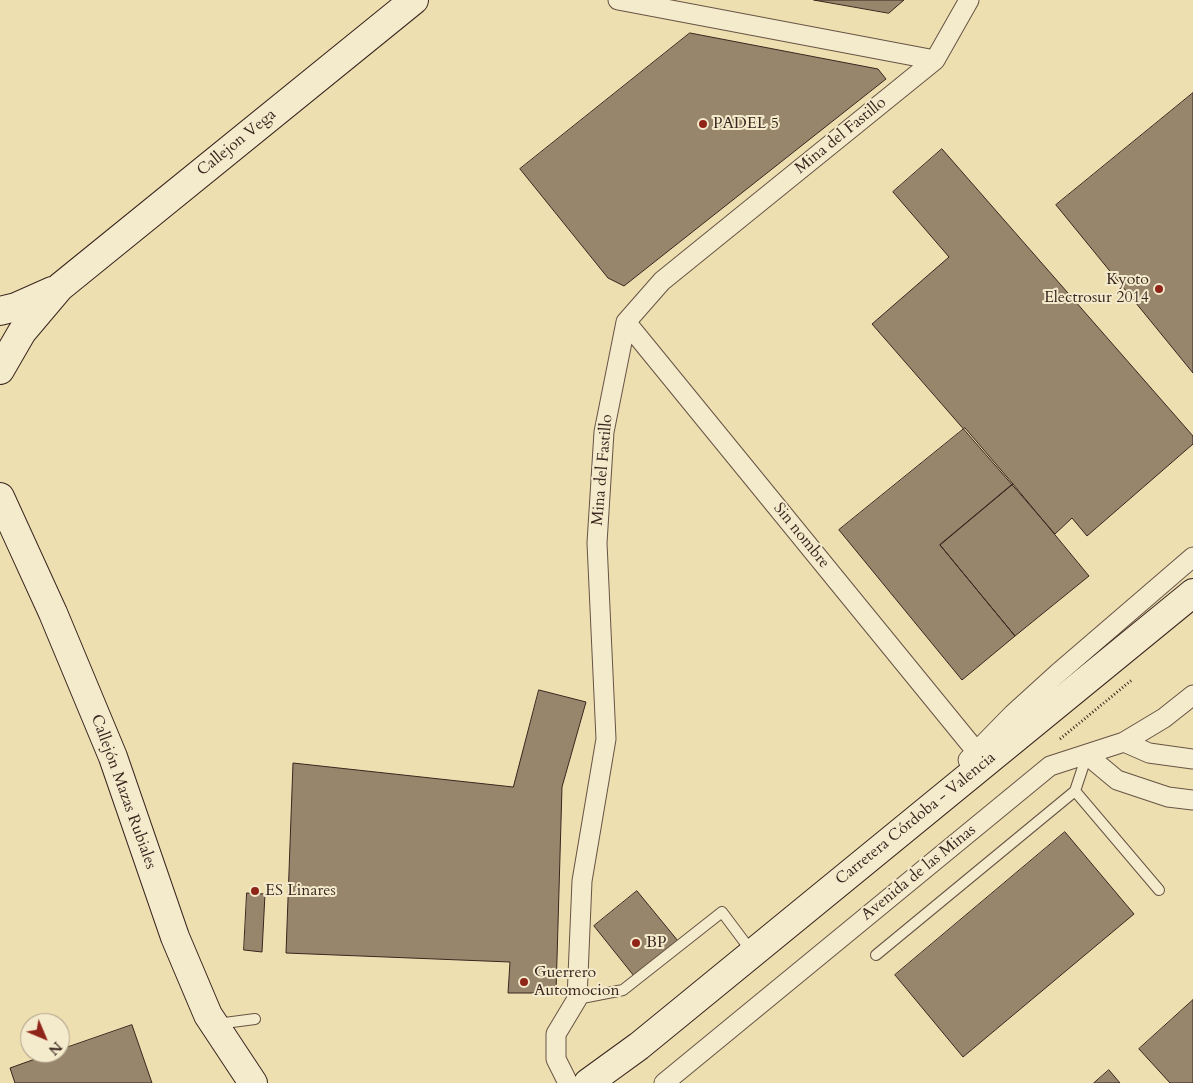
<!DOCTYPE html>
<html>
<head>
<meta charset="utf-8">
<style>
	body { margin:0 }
	#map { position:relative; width:1193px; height:1083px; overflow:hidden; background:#eedfb1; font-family:Cardo,serif }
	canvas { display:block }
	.north { position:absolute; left:20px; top:1013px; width:50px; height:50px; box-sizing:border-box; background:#f4eacc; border:1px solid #a99c87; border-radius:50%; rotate:135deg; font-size:14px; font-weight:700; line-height:20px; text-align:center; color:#39261f }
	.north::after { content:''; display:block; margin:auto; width:18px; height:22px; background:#8f2418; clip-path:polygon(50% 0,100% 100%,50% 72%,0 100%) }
</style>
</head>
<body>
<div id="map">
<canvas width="1193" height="1083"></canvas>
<div class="north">N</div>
</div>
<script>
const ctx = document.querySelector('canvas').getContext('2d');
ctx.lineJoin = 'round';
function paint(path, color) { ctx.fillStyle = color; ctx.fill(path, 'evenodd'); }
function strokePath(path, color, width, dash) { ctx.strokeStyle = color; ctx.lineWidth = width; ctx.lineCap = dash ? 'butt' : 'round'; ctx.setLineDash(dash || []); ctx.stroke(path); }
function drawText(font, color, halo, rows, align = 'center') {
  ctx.font = font + ' Cardo,serif'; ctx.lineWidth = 4; ctx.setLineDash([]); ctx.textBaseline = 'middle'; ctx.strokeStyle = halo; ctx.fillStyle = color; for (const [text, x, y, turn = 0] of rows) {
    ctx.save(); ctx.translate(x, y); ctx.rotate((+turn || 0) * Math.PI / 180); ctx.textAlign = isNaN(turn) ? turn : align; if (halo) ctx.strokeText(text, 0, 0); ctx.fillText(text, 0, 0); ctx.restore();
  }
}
const building = new Path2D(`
	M814,0h90l-15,13z
	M690,33l188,36 8,10 -262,207 -16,-8 -88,-109z
	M1193,93v280l-137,-168z
	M942,149l251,287v8l-106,92 -15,-18 -17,16 -183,-210 77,-67 -56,-65z
	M965,428l48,56 -73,61 75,91 -53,44 -123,-150z
	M1013,484l76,92 -74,60 -75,-91z
	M539,690l47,12 -24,85 -6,206h-48l2,-31 -224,-9 7,-190 220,24z
	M1065,832l69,82 -171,143 -68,-82z
	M637,891l41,50 -44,35 -40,-50z
	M247,893l18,1 -3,58 -18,-2z
	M1193,1000v83h-23l-31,-34z
	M132,1025l20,58h-137l-5,-15 42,-15h8v-3z
	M1109,1070l11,13h-26z`);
paint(building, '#97866b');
strokePath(building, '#39261f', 1);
const lane = new Path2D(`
	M1075,791l84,99
	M876,955l199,-164 12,-36
	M577,999l46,-9 99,-78 30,40
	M217,1024l38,-5`);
const street = new Path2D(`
	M618,0l317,60
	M626,322l350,429
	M1124,742l25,11 44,6
	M1087,755l30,25 51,17 25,3
	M968,760l45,-46 44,-40 136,-117
	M568,1083l-12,-24v-25l21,-35 5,-118 24,-142 -9,-196 7,-111 22,-110 36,-41 273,-221 34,-60
	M664,1083l386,-317 74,-24 40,-24 29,-23`);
const secondary = new Path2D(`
	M0,311l16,-4 36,-16
	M0,370l22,-38 38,-45 354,-287
	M0,497l53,116 60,144 62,180 33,78 45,68
	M588,1083l51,-37 554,-453`);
strokePath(lane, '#665444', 12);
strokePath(street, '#665444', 21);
strokePath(secondary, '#39261f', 30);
strokePath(new Path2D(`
	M1060,739l73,-60`), '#39261f', 3, [1, 2.5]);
strokePath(lane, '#f4eacc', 10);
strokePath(street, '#f4eacc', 19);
strokePath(secondary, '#f4eacc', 28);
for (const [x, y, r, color] of [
	[703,124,5,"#8f2418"],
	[1159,289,5,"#8f2418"],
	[255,891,5,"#8f2418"],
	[636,943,5,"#8f2418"],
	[524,982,5,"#8f2418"]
]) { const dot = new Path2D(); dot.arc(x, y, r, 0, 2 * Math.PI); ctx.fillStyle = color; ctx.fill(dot); strokePath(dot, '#f4eacc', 2); }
drawText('16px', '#39261f', '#f4eacc', [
	["PADEL 5",713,124],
	["Kyoto",1149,280,"right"],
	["Electrosur 2014",1149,298,"right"],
	["ES Linares",265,891],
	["BP",646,943],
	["Guerrero",534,973],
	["Automocion",534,991]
], 'left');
drawText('16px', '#39261f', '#f4eacc', [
	["Mina del Fastillo",841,136,-39],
	["Callejon Vega",237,143,-39],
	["Mina del Fastillo",603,470,-85],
	["Sin nombre",801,536,51],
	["Callejón Mazas Rubiales",123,792,70],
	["Carretera Córdoba - Valencia",916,819,-39],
	["Avenida de las Minas",919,873,-39]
]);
</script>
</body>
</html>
